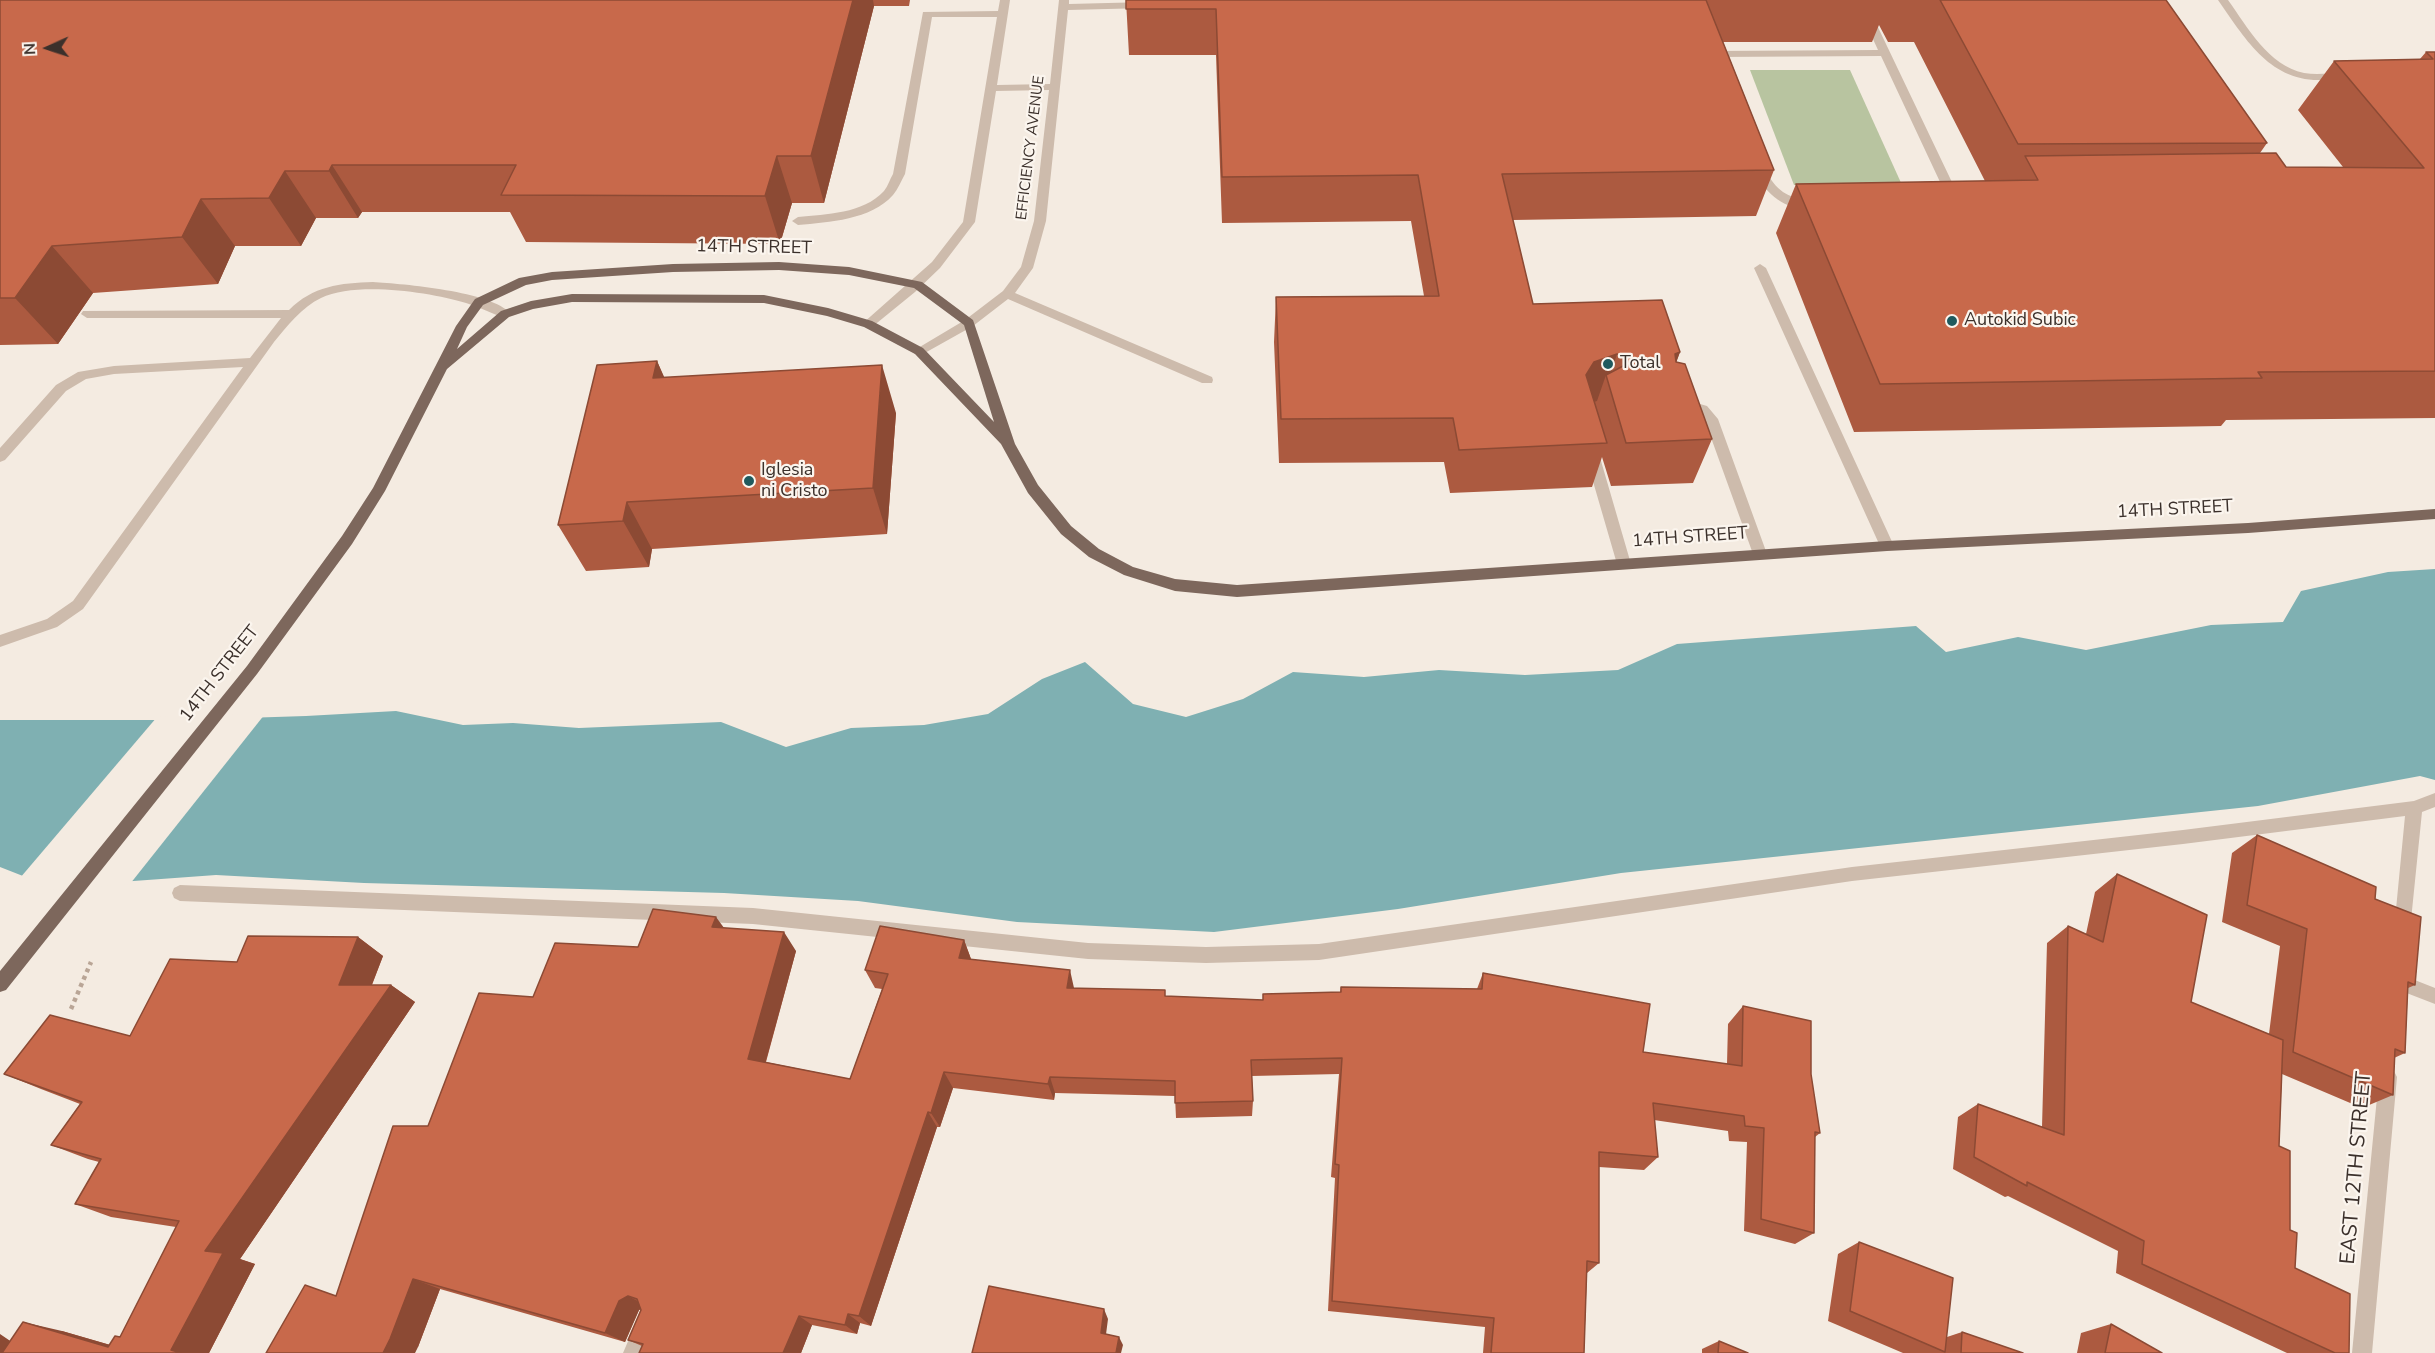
<!DOCTYPE html>
<html>
<head>
<meta charset="utf-8">
<style>
	body { margin:0 }
	#map { position:relative; width:2435px; height:1353px; overflow:hidden; background:#f4ebe1; font-family:"Nunito Sans",sans-serif }
	canvas { display:block }
	.north { position:absolute; left:18px; top:18px; width:60px; height:60px; -webkit-text-stroke:4px #fbf5ee; paint-order:stroke; rotate:267deg; font-size:16px; font-weight:700; line-height:24px; text-align:center; color:#3b302b }
	.north::after { content:''; display:block; margin:auto; width:21px; height:27px; background:#3b302b; clip-path:polygon(50% 0,100% 100%,50% 72%,0 100%) }
</style>
</head>
<body>
<div id="map">
<canvas width="2435" height="1353"></canvas>
<div class="north">N</div>
</div>
<script>
const ctx = document.querySelector('canvas').getContext('2d');
ctx.lineJoin = 'round';
function paint(path, color) { ctx.fillStyle = color; ctx.fill(path, 'evenodd'); }
function strokePath(path, color, width, dash) { ctx.strokeStyle = color; ctx.lineWidth = width; ctx.lineCap = dash ? 'butt' : 'round'; ctx.setLineDash(dash || []); ctx.stroke(path); }
function drawText(font, color, halo, rows, align = 'center') {
  ctx.font = font + ' "Nunito Sans",sans-serif'; ctx.lineWidth = 4.5; ctx.setLineDash([]); ctx.textBaseline = 'middle'; ctx.strokeStyle = halo; ctx.fillStyle = color; for (const [text, x, y, turn = 0] of rows) {
    ctx.save(); ctx.translate(x, y); ctx.rotate((+turn || 0) * Math.PI / 180); ctx.textAlign = isNaN(turn) ? turn : align; if (halo) ctx.strokeText(text, 0, 0); ctx.fillText(text, 0, 0); ctx.restore();
  }
}
paint(new Path2D(`
	M1750,70h100l52,115h-108z`), '#b8c4a0');
paint(new Path2D(`
	M2435,569v211l-15,-4 -162,30 -637,67 -223,36 -184,23 -197,-10 -159,-21 -134,-8 -360,-10 -148,-8 -165,12 -51,-20v-147h182l124,-4 90,-5 67,14 50,-2 66,5 142,-6 65,25 65,-19 73,-3 64,-11 54,-35 43,-17 48,42 53,13 57,-18 50,-27 71,5 75,-7 86,5 93,-5 59,-26 239,-18 30,26 72,-15 68,13 125,-25 72,-3 18,-31 87,-19z`), '#7fb0b2');
paint(new Path2D(`
	M265,714l-135,170 -79,6 -31,-12 137,-161z`), '#f4ebe1');
strokePath(new Path2D(`
	M71,1009l20,-47`), '#b9a596', 4.5, [4, 4]);
paint(new Path2D(`
	M1000,0h10l-13,85 53,-1 9,-84h10v4l78,-2 5,3 -5,3 -79,2 -22,211 -13,47 -18,25 197,84 1,3 -1,3h-10l-194,-84 -35,27 -50,28h-8l-2,-3 52,-31 38,-29 18,-24 13,-46 15,-131 -53,1 -21,131 -35,46 -25,24 -43,35 -4,1 -6,-4 70,-62 31,-40 34,-205h-65l-27,157c-4,7 -7,15 -12,21 -22,25 -64,27 -95,30l-6,-4 6,-4c28,-3 65,-3 86,-26 4,-5 6,-12 9,-17l30,-162 75,-1z
	M1855,0h10l95,199 -2,3h-8l-2,-3 -67,-143 -166,1 -5,-3 5,-3 163,-1z
	M2218,0h10c20,28 40,65 76,73 13,2 26,0 38,0l5,3c-6,5 -18,4 -27,4 -51,1 -76,-43 -102,-80z
	M1760,168l4,1c14,23 21,27 47,33v6c-25,4 -47,-16 -57,-37z
	M1760,264l6,4 128,278 -2,4h-10l-2,-4 -126,-278z
	M373,282c30,2 119,9 138,32l-6,4c-13,-4 -25,-11 -39,-15 -36,-11 -110,-22 -145,-5 -19,9 -34,28 -47,44l-191,267 -26,18 -57,20v-12l47,-16 26,-18 170,-234 -129,7 -28,5 -20,12 -61,69 -5,2v-14l56,-63 22,-13 36,-6 136,-8 31,-40h-194l-6,-4 2,-3 206,-1c24,-24 51,-27 84,-28z
	M1683,399l24,7 11,13 49,135 -2,4h-10l-2,-4 -48,-133 -7,-8 -20,-6 -1,-3z
	M1592,449l7,5 32,110 -2,4h-10l-2,-4 -32,-110z
	M2435,793v14l-13,5 -12,118 -2,6 -6,2 -6,-2 -2,-6 11,-114 -222,28 -331,37 -533,79 -113,3 -118,-4 -335,-35 -573,-23 -6,-3 -2,-5 2,-5 6,-3 573,23 335,35 118,4 113,-3 533,-77 331,-37 231,-29z
	M2397,973l38,15v16l-44,-17 -3,-6 3,-6z
	M2388,1068l6,3 3,6 -25,276h-20l27,-276 3,-6z
	M645,1315l7,3 3,7 -12,28h-20l15,-35z`), '#cdbbac');
paint(new Path2D(`
	M779,262l70,5 73,15 51,38 42,124 23,41 33,41 28,23 34,18 42,12 62,6 650,-44 361,-18 187,-14v10l-187,14 -361,18 -650,46 -62,-6 -51,-16 -35,-18 -28,-23 -33,-41 -27,-49 -86,-90 -51,-27 -37,-11 -63,-13 -192,-1 -39,7 -24,8 -62,52 -62,122 -33,53 -95,130 -251,316 -6,2v-21l247,-305 95,-130 31,-48 83,-162 19,-27 44,-21 33,-6 121,-8zM779,270l70,5 65,13 50,37 30,97 -71,-74 -51,-27 -44,-13 -64,-13 -192,-1 -41,7 -30,10 -44,38 10,-22 16,-22 43,-20 26,-5 121,-8z`), '#7d675c');
paint(new Path2D(`
	M0,0h910l-1,6h-35l-50,197h-32l-12,41 -254,-2 -16,-30h-148l-4,6h-42l-15,28h-66l-17,38 -125,9 -35,51 -58,1z
	M1126,0h1040l101,143 -7,10 26,14h57l-45,-57 36,-49 86,-2 6,-7h9v366l-209,2 -5,6 -367,6 -78,-199 20,-49 189,-3 -71,-139h-26l-9,-17 -7,17h-149l51,128 -18,46 -243,4 20,84 147,48 -4,10 36,77 -19,44 -82,3 -9,-29 -10,30 -142,6 -6,-31 -165,1 -5,-121 2,-45 148,-1 -13,-75 -189,2 -6,-168h-87z
	M657,361l7,17 232,35 -9,121 -235,15 -3,18 -63,4 -28,-46z
	M2257,835l118,64 40,86 -7,3 -3,65 -11,5 -1,37 -31,13 -80,-34 -3,72 16,122 54,85h-62l-171,-80 2,-22 -110,-55 -3,1 -52,-28 5,-52 20,-13 64,23 5,-184 21,-17 18,8 9,-42 22,-18 74,128 78,32 11,-88 -58,-24 10,-69z
	M724,928l72,23 -30,111 84,17 32,-90 -7,-1 -10,-18 99,-30 7,19 103,29 92,8 97,4v-6l77,-2 1,-5 136,2 6,-16 160,79 84,12 1,-40 15,-18 68,68 9,59 -5,4 -1,96 -19,11 -51,-13 3,-89 -18,-1 -1,-10 -74,-11 4,37 -14,13 -45,-3v96l-12,10 -3,80h-101l2,-26 -157,-16 7,-133 -4,-1 8,-103 -87,2 1,25 -1,15 -76,2 -1,-22 -120,-3 -1,7 -101,-12 -13,39h-3l-66,199 -11,-3 -3,11 -45,-9 -11,28h-162l3,-7 -14,-6 13,-31 -2,1 -14,32 -185,-53 -22,58 -82,-51 92,-170 105,-129 105,-50z
	M358,937l25,19 -11,29h19l24,17 -175,257 15,5 -46,89h-209l10,-12 52,-10 48,14 10,-8 56,-110 -65,-10 -36,-13 24,-42 -11,-3 -37,-14 29,-41 -39,-15 -37,-15 126,-38 107,-74z
	M1859,1242l88,95 15,-5 61,21h-120l-75,-32 10,-67z
	M2111,1324l51,29h-85l4,-20z
	M1719,1341l29,12h-46v-4z`), '#ac5a40');
paint(new Path2D(`
	M853,0h20l1,6 -50,197 -13,-47z
	M777,156l15,47 -12,41 -15,-48z
	M332,165l30,47 -4,6 -29,-47z
	M285,171l31,47 -15,28 -32,-48z
	M201,199l34,47 -17,38 -36,-47z
	M52,246l41,47 -35,51 -43,-46z
	M1680,352l-16,45 11,-43z
	M1617,354l-9,28 -2,-7 -9,26 -17,6 6,-32 8,-13z
	M657,361l22,49 -26,-32z
	M882,365l14,48 -9,121 -14,-46z
	M627,502l25,47 -3,18 -26,-46z
	M716,917l14,19 -18,-9z
	M784,932l12,19 -34,124 -14,-16z
	M358,937l25,19 -18,46 -26,-17z
	M964,940l7,19 -12,-1z
	M1070,970l4,18h-7z
	M391,985l24,17 -175,257 15,5 -46,89h-28l-10,-3 34,-99z
	M944,1072l9,16 -13,39 -9,-14z
	M1050,1077l5,16 -1,7 -6,-16z
	M928,1112l9,15 -66,199 -12,-10z
	M413,1279l27,10 -22,58 -3,6h-32z
	M628,1296l19,10 -8,4 -14,32 -20,-9 14,-32z
	M1104,1309l4,10 -3,23 -4,-9z
	M848,1314l12,9 -3,11 -12,-9z
	M799,1316l13,9 -11,28h-18z
	M23,1322l39,9 76,22 -30,-6z
	M0,1334l28,19h-28z
	M1119,1337l4,8 -2,8h-5z`), '#8c4a34');
const building = new Path2D(`
	M0,0h853l-42,156h-34l-12,40 -264,-1 15,-30h-184l-3,6h-44l-16,27 -68,1 -19,38 -130,9 -37,52h-15z
	M1126,0h580l68,170 -272,4 31,130 129,-4 18,52 -5,2 1,8 9,2 27,75 -86,4 -20,-68 19,-10v-6l-8,-5 -23,8 -8,13 21,68 -148,7 -6,-32 -172,1 -5,-122 163,-1 -21,-121 -196,2 -6,-168h-90z
	M1940,0h226l101,143 -249,1z
	M2426,52h9v319l-177,1 4,6 -382,6 -84,-200 242,-4 -13,-24 251,-3 10,14 138,1 -90,-107 99,-2z
	M657,361l-4,17 229,-13 -9,123 -246,14 -4,19 -65,4 39,-160z
	M2257,835l119,52 -1,12 46,18 -6,68 -7,-3 -3,71 -10,-4 -2,46 -100,-43 14,-123 -60,-24z
	M2117,874l90,41 -16,87 92,38 -4,106 11,5v79l7,3 -2,35 55,26 -1,59h-14l-193,-89 2,-23 -117,-59v4l-53,-29 4,-53 86,31 4,-209 35,16z
	M653,909l63,8 -4,10 72,5 -36,127 102,20 38,-105 -23,-4 15,-44 84,14 -5,18 111,12 -3,18 98,2v6l98,4v-6l78,-2v-5l141,2 1,-16 167,31 -7,48 99,14 1,-60 68,15v53l9,59 -5,-1 -1,101 -53,-14 3,-91 -19,-2 -1,-10 -91,-13 5,54 -59,-5v111l-12,-2 -3,92h-93l3,-35 -162,-17 7,-136 -4,-1 7,-106 -91,2 2,41 -78,2v-22l-125,-4 -2,7 -104,-12 -13,41 -3,-1 -69,204 -11,-2 -3,11 -46,-9 -16,37h-144l4,-9 -15,-4 13,-30 -4,-11 -9,-3 -9,5 -14,32 -192,-54 -23,60 -7,14h-117l39,-68 31,11 57,-170h35l51,-133 54,4 22,-54 83,4z
	M248,936l110,1 -19,48h52l-186,266 18,2 -52,97 10,3h-179l21,-31 85,25 7,-11 5,1 59,-116 -104,-17 26,-45 -50,-14 31,-43 -78,-28 46,-59 80,21 40,-77 67,3z
	M1859,1242l94,36 -8,74 -95,-41z
	M989,1286l115,23 -3,24 18,4 -3,16h-144z
	M2111,1324l51,29h-57z
	M1962,1332l61,21h-62z
	M1719,1341l29,12h-30z`);
paint(building, '#c8694b');
strokePath(building, '#8c4a34', 1.5);
for (const [x, y, r, color] of [
	[1952,321,6,"#1f5a5e"],
	[1608,364,6,"#1f5a5e"],
	[749,481,6,"#1f5a5e"]
]) { const dot = new Path2D(); dot.arc(x, y, r, 0, 2 * Math.PI); ctx.fillStyle = color; ctx.fill(dot); strokePath(dot, '#fbf5ee', 2); }
drawText('15px', '#3b302b', '#fbf5ee', [
	["EFFICIENCY AVENUE",1031,148,-83]
]);
drawText('18px', '#3b302b', '#fbf5ee', [
	["14TH STREET",754,248,1],
	["14TH STREET",2175,510,-3],
	["14TH STREET",1690,538,-4],
	["14TH STREET",220,674,-52]
]);
drawText('18px', '#3b302b', '#fbf5ee', [
	["Autokid Subic",1964,321],
	["Total",1620,364],
	["Iglesia",761,471],
	["ni Cristo",761,492]
], 'left');
drawText('21px', '#3b302b', '#fbf5ee', [
	["EAST 12TH STREET",2357,1168,-85]
]);
</script>
</body>
</html>
